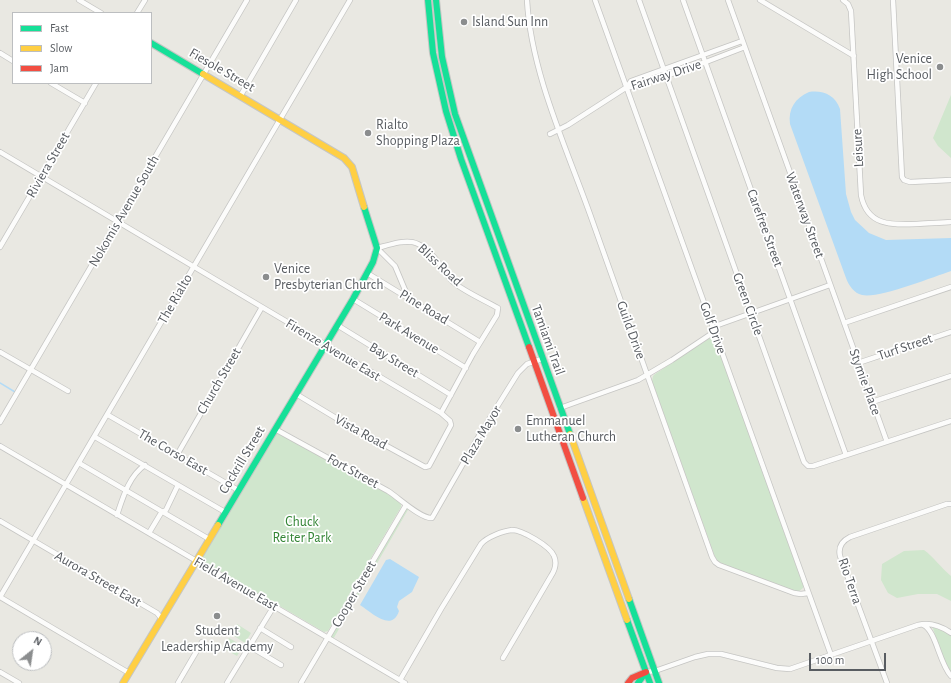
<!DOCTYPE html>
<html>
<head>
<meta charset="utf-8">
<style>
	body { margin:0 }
	#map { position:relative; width:951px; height:683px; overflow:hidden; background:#e9e8e2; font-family:"Alegreya Sans",sans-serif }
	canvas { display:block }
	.legend { position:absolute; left:12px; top:12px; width:140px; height:72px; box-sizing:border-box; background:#fff; border:1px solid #bcbec0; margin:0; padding:5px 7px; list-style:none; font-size:12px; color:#585c61 }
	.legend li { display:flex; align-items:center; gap:8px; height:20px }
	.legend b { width:20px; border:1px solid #bcbec0 }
	.north { position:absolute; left:12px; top:631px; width:40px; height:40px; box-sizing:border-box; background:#fff; border:1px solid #bcbec0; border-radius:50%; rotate:30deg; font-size:11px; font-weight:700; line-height:16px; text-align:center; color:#585c61 }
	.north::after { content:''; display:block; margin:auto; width:14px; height:18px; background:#8b8d8e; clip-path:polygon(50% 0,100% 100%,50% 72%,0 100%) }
	.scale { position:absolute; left:809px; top:653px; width:77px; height:18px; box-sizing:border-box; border:2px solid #585c61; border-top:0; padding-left:5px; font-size:12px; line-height:14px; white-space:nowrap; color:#585c61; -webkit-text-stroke:3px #fff; paint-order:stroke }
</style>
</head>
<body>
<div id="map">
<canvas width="951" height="683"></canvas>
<ul class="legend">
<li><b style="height:5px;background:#16e098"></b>Fast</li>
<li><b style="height:5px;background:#ffcf43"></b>Slow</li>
<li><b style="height:5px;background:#f24e42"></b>Jam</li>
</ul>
<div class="north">N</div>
<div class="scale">100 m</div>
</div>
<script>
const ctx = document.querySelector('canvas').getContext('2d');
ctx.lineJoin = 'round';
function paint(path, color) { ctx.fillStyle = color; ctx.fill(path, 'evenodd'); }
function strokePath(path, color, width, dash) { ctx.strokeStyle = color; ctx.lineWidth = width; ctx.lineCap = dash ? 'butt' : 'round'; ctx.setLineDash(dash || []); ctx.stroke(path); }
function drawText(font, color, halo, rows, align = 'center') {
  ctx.font = font + ' "Alegreya Sans",sans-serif'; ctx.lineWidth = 3.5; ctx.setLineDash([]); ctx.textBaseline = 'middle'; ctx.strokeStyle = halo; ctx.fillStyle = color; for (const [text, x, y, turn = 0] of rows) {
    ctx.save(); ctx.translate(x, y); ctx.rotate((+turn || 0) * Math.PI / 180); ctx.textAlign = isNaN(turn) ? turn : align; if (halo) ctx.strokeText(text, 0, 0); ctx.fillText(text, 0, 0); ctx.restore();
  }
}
paint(new Path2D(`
	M951,95v63l-13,-12 -5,-8z
	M710,338l6,3 87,244v3l-5,4 -73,-27 -8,-4 -2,-4 -63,-176 1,-5 2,-2z
	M279,432l114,64 8,8v3l-73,124 -4,1 -121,-71 -1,-3 72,-125z
	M404,505l5,3 -77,133 -8,-7h4z
	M924,550c10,7 17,18 27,26v25l-14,-7h-19l-21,4 -9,-5 -7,-13 1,-16 22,-13z
	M237,624l14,9 -6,10 -14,-9z
	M932,626l7,1 12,8v38l-4,-5z
	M229,638l14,8 -6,10 -14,-8z`), '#d0e6cd');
paint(new Path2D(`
	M809,92c14,-2 26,3 31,17l6,85 5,18 4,8 14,13 17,7 65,-2v33c-18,6 -73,28 -89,24 -8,-2 -13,-9 -16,-17l-56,-154c-2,-15 5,-26 19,-32z
	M390,559l29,18 -7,15 -13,9 -2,6 2,4c-7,22 -28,1 -39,-6l26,-45z`), '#b3dbf6');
strokePath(new Path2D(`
	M0,383l15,9`), '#b3dbf6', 1.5);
const street = new Path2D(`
	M79,0l22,13
	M527,0c4,73 40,149 64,217 41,113 80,227 121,340l3,5 4,3 75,28 7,1 7,-1
	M595,0l236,655
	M639,0l165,462 4,4h5l138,-45
	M683,0l163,455
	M728,0l159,442
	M760,0l94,56
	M843,0l5,4 3,7 10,184c6,31 30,30 56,29 11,-1 23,-1 34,-2
	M893,0l9,177 2,3 6,2 41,-2
	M137,13l8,-13
	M0,53l13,8
	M51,83l34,20
	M627,87l4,-6 111,-40
	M241,95l55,-95
	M550,134l18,-9 59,-38h7l72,-25 39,-15
	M0,152l441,261 9,8 1,4 -22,41 -4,1 -84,-46 -45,-27
	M0,247l96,-164
	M377,248c30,-8 40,-13 61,14 5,7 9,14 15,20 12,10 31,18 45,26l-1,7 -24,39 -32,59
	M377,248l18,18 13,31
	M367,273l113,69
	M353,299l113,69
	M844,323l107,-36
	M337,325l114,70
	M0,352l68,39
	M858,363l93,-31
	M872,402l79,-26
	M560,408l78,-28 34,-20 42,-28 4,-7 112,-40
	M108,415l130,75
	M0,422l247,-422
	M275,429l113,62c11,7 33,28 44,27l48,-84 38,-61 9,-9 15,-5
	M95,437l130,75
	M0,446l405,237
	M177,455l85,-148
	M79,463l130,76
	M117,515c6,-18 12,-39 28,-50
	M0,521l157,92 4,5
	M149,533l12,-20 5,-3 12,-25
	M0,597l350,-597
	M0,597l129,76
	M923,625c13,5 16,38 28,51
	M260,628l31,19
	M249,646l32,19
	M0,672l19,11
	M646,672l9,-1 40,-14 13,-3h13l56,14 13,1 128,-44c12,-3 23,1 33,8
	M400,680l41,-71 40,-65c6,-7 22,-13 31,-14 10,0 38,16 42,26 3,7 1,14 -3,20l-48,82
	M178,683l24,-41
	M227,683l47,-77
	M301,683l105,-178
	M887,683l-47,-127c-2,-9 2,-15 10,-19l97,-33h4`);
const fast = new Path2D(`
	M428,0l5,53 13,58 15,48 68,188
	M436,0l6,57 13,57 115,320
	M151,43l52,31
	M218,525l135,-226 20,-37 4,-14 -13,-41
	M629,599l30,84
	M627,620l23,63
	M638,683l8,-11`);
const slow = new Path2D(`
	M203,74l141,84 8,9 12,40
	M570,434l59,165
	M583,498l44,122
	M123,683l95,-158`);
const jam = new Path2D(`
	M529,347l54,151
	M628,683l4,-5 14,-6`);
strokePath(street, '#c5c5c3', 6);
strokePath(fast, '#c5c6c4', 8);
strokePath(slow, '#c5c6c4', 8);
strokePath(jam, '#c5c6c4', 8);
strokePath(street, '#fcfcfb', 4.5);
strokePath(fast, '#16e098', 6);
strokePath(slow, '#ffcf43', 6);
strokePath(jam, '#f24e42', 6);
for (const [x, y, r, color] of [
	[464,22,4,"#8b8d8e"],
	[940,67,4,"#8b8d8e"],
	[368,133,4,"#8b8d8e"],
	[266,277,4,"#8b8d8e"],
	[518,429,4,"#8b8d8e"],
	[217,616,4,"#8b8d8e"]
]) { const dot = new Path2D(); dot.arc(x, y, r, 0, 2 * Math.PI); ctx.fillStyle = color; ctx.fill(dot); strokePath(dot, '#fff', 1.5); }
drawText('14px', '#585c61', '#fff', [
	["Island Sun Inn",472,22],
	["Venice",932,59,"right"],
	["High School",932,75,"right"],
	["Rialto",376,125],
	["Shopping Plaza",376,141],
	["Venice",274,269],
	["Presbyterian Church",274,285],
	["Emmanuel",526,421],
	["Lutheran Church",526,437],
	["Student",217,631,"center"],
	["Leadership Academy",217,647,"center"]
], 'left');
drawText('14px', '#585c61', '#fff', [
	["Fiesole Street",222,70,30],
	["Fairway Drive",666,75,-18],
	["Leisure",858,148,-93],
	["Riviera Street",48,165,-60],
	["Nokomis Avenue South",124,211,-60],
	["Waterway Street",805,215,70],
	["Carefree Street",765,228,70],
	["Bliss Road",440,265,43],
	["The Rialto",175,299,-60],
	["Green Circle",748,304,70],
	["Pine Road",424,307,31],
	["Golf Drive",713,328,70],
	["Guild Drive",631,330,70],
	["Park Avenue",409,333,31],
	["Tamiami Trail",548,340,70],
	["Turf Street",905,347,-19],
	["Firenze Avenue East",333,350,31],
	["Bay Street",394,360,31],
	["Church Street",219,381,-60],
	["Stymie Place",865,382,70],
	["Vista Road",361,432,29],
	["Plaza Mayor",481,435,-59],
	["The Corso East",173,452,30],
	["Cockrill Street",242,460,-59],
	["Fort Street",353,471,29],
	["Aurora Street East",98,579,30],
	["Rio Terra",850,581,71],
	["Field Avenue East",236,584,30],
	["Cooper Street",354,594,-60]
]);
drawText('14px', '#338535', '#fff', [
	["Chuck",302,522],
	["Reiter Park",302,538]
]);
</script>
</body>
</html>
